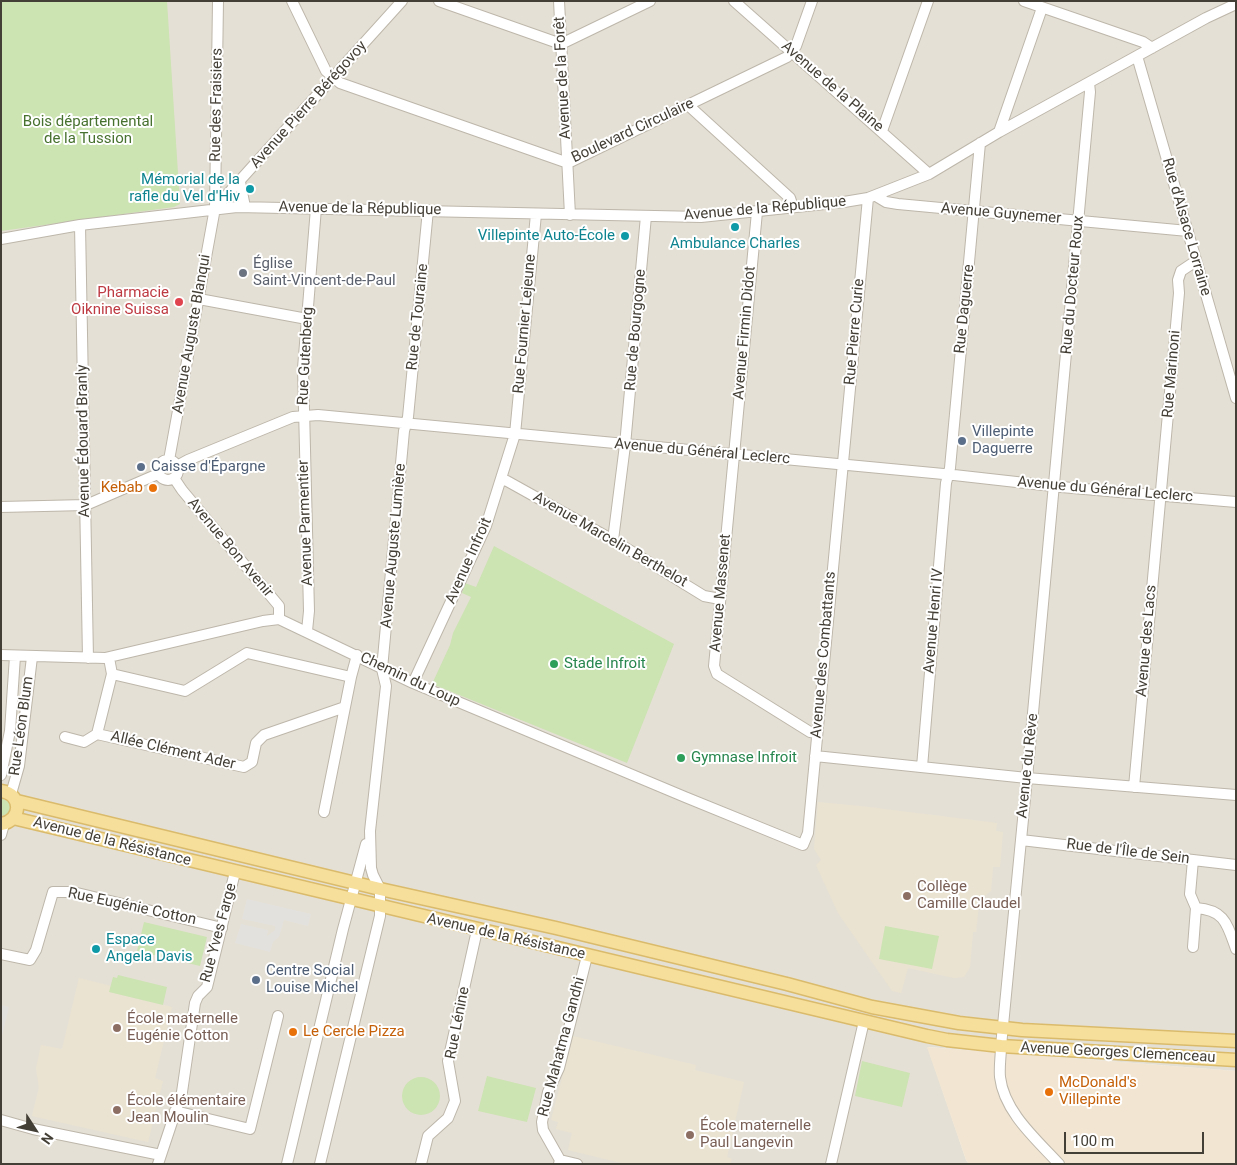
<!DOCTYPE html>
<html>
<head>
<meta charset="utf-8">
<style>
	body { margin:0 }
	#map { position:relative; width:1237px; height:1165px; overflow:hidden; background:#f2efe7; font-family:Roboto,sans-serif }
	canvas { display:block }
	.frame { position:absolute; inset:0; border:2px solid #443f36; pointer-events:none }
	.north { position:absolute; left:10px; top:1105px; width:50px; height:50px; -webkit-text-stroke:4px #fff; paint-order:stroke; rotate:125deg; font-size:14px; font-weight:700; line-height:20px; text-align:center; color:#443f36 }
	.north::after { content:''; display:block; margin:auto; width:18px; height:22px; background:#443f36; clip-path:polygon(50% 0,100% 100%,50% 72%,0 100%) }
	.scale { position:absolute; left:1064px; top:1132px; width:140px; height:22px; box-sizing:border-box; border:2px solid #443f36; border-top:0; padding-left:6px; font-size:15px; line-height:18px; white-space:nowrap; color:#443f36; -webkit-text-stroke:4px #fff; paint-order:stroke }
</style>
</head>
<body>
<div id="map">
<canvas width="1237" height="1165"></canvas>
<div class="frame"></div>
<div class="north">N</div>
<div class="scale">100 m</div>
</div>
<script>
const ctx = document.querySelector('canvas').getContext('2d');
ctx.lineJoin = 'round';
function paint(path, color) { ctx.fillStyle = color; ctx.fill(path, 'evenodd'); }
function strokePath(path, color, width, dash) { ctx.strokeStyle = color; ctx.lineWidth = width; ctx.lineCap = dash ? 'butt' : 'round'; ctx.setLineDash(dash || []); ctx.stroke(path); }
function drawText(font, color, halo, rows, align = 'center') {
  ctx.font = font + ' Roboto,sans-serif'; ctx.lineWidth = 4; ctx.setLineDash([]); ctx.textBaseline = 'middle'; ctx.strokeStyle = halo; ctx.fillStyle = color; for (const [text, x, y, turn = 0] of rows) {
    ctx.save(); ctx.translate(x, y); ctx.rotate((+turn || 0) * Math.PI / 180); ctx.textAlign = isNaN(turn) ? turn : align; if (halo) ctx.strokeText(text, 0, 0); ctx.fillText(text, 0, 0); ctx.restore();
  }
}
paint(new Path2D(`
	M1,1h1235v1070l-308,-24 38,113 3,4h-968z`), '#e5e0d5');
paint(new Path2D(`
	M927,1047l309,24v93h-267l-3,-4z`), '#f2e6d3');
paint(new Path2D(`
	M818,802l42,4 137,17 -1,8 7,1 -3,35h-7l-2,24 -9,7 -3,6 -3,28h-3l-3,35 -6,10 -10,1 -46,-10 -7,25 -9,-2 -54,-78 -22,-48 5,-5 -7,-11z
	M79,978l32,8 -1,6 62,15 -17,71 8,3 -15,61 -116,-26 7,-28 -3,-20 5,-23 21,4z
	M573,1036l123,29 -1,5 49,12 -17,75 5,2 -2,5h-104l-58,-14 4,-17 -16,-4 2,-7 -7,-2z`), '#eae3d1');
paint(new Path2D(`
	M1,1h166l13,203 -6,3 -173,24z
	M494,546l180,98 -47,119 -195,-79 18,-39 3,-12 18,-36 -9,-4 3,-10 11,4z
	M1,798l8,4 3,4 -2,7 -9,3z
	M144,922l63,15 -7,29 -63,-15z
	M885,926l54,10 -7,33 -53,-10z
	M118,975l49,12 -4,18 -54,-13 4,-15 4,1z
	M862,1061l48,12 -8,34 -47,-11z
	M487,1076l49,12 -9,34 -49,-11z
	M402 1096a19 19 0 1 1 38 0a19 19 0 1 1-38 0Z`), '#cce3b2');
paint(new Path2D(`
	M247,899l64,15 -3,12 -24,-6 -5,17 -6,5 -3,10 -35,-9 6,-19 27,6 -1,6 8,-6v-4l-33,-7z
	M1,1005l8,2 -8,33z`), '#e3e1de');
const minor = new Path2D(`
	M292,1l34,70 14,12 228,80 219,-106 9,-11 16,-45
	M439,1l122,43 89,-43
	M559,1l11,214
	M734,1l195,173
	M1024,1l119,41 9,6
	M1137,56l99,342
	M688,105l102,93 3,9
	M882,131l46,-130
	M999,132l43,-124
	M240,182l5,25
	M876,196l10,6 12,2 290,27
	M215,208l187,-207
	M757,212l-43,454 3,8 93,58 7,1
	M80,225l8,433
	M1,239l79,-14 157,-18 464,10 143,-15 24,-4 61,-24 70,-42 207,-114 30,-14
	M199,299l108,20
	M158 470a10 10 0 1 1 20 0a10 10 0 1 1-20 0Z
	M169,460l46,-252 3,-207
	M177,466l11,-6 105,-43 25,-2 636,60 107,12 175,15
	M174,478l8,12 97,116v13
	M501,479l6,2 106,59 91,56 16,3
	M1,507l85,-2 72,-31
	M613,540l12,-95 21,-229
	M307,631l2,-20 -6,-243 13,-160
	M1,655l104,3 158,-37 16,-2 134,64 272,114 118,48 5,-12 60,-635
	M112,674l73,17 62,-38 104,24
	M413,683l73,-157 29,-92 21,-220
	M97,734l15,-60 -3,-16
	M65,737l19,5 13,-8 147,33 8,-5 4,-19 8,-8 81,-28
	M815,756l212,22 209,17
	M922,767l24,-284 4,-15 30,-325
	M1,775l9,-44 5,-75
	M1134,787l45,-494 -1,-13 3,-9 15,-10
	M11,794l8,-28 13,-109
	M324,812l27,-135 6,-22
	M1,835l3,-11
	M1021,840l215,25
	M1196,908c29,2 31,16 40,41
	M1193,947l3,-39 -6,-14 3,-34
	M1,954l29,6 6,-10 17,-58h20l149,36
	M175,1111l75,18 28,-113
	M1,1120l32,9 128,26
	M560,1160l17,4
	M158,1164l24,-72 13,-89 3,-7 9,-9 28,-115
	M287,1164l56,-235 23,-85
	M320,1164l60,-248v-27l-7,-14 -2,-7 -1,-37 16,-145 -4,-17 22,-238 4,-14 20,-207
	M421,1164l7,-28 20,-18 7,-17 -7,-40 29,-131
	M559,1164l1,-4 -17,-30 -1,-8 6,-30 11,-24 28,-112
	M831,1164l33,-143
	M1059,1164c-22,-24 -55,-52 -59,-87 -1,-10 1,-21 1,-31l26,-268 63,-686 -1,-9`);
const major = new Path2D(`
	M1,791c22,3 21,30 0,33
	M17,801l363,88 176,39 231,56 85,23 87,16 63,7 214,11
	M13,818l914,218 20,4 54,6 235,14`);
strokePath(minor, '#bdb6aa', 12);
strokePath(major, '#dabb6c', 15);
strokePath(minor, '#fff', 10);
strokePath(major, '#f6de9b', 12);
for (const [x, y, r, color] of [
	[250,189,5,"#0f9aa8"],
	[735,227,5,"#0f9aa8"],
	[625,236,5,"#0f9aa8"],
	[243,273,5,"#6b7280"],
	[179,302,5,"#e0444e"],
	[962,441,5,"#5c6f8a"],
	[141,467,5,"#5c6f8a"],
	[153,488,5,"#e8710a"],
	[554,664,5,"#2e9e5b"],
	[681,758,5,"#2e9e5b"],
	[907,896,5,"#8d6e63"],
	[96,949,5,"#0f9aa8"],
	[256,980,5,"#5c6f8a"],
	[117,1028,5,"#8d6e63"],
	[293,1032,5,"#e8710a"],
	[1049,1092,5,"#e8710a"],
	[117,1110,5,"#8d6e63"],
	[690,1135,5,"#8d6e63"]
]) { const dot = new Path2D(); dot.arc(x, y, r, 0, 2 * Math.PI); ctx.fillStyle = color; ctx.fill(dot); strokePath(dot, '#fff', 2); }
drawText('15px', '#443f36', '#fff', [
	["Avenue de la Forêt",563,78,-93],
	["Avenue de la Plaine",832,87,41],
	["Rue des Fraisiers",217,105,-89],
	["Avenue Pierre Bérégovoy",309,105,-48],
	["Boulevard Circulaire",633,131,-25],
	["Avenue de la République",360,209,1],
	["Avenue de la République",765,209,-5],
	["Avenue Guynemer",1001,214,5],
	["Rue d'Alsace Lorraine",1186,227,74],
	["Rue du Docteur Roux",1073,285,-85],
	["Rue Daguerre",965,309,-84],
	["Rue de Touraine",418,317,-84],
	["Rue Fournier Lejeune",525,324,-85],
	["Rue de Bourgogne",636,330,-85],
	["Rue Pierre Curie",855,332,-85],
	["Avenue Firmin Didot",745,333,-85],
	["Avenue Auguste Blanqui",192,334,-80],
	["Rue Gutenberg",306,356,-87],
	["Rue Marinoni",1172,374,-85],
	["Avenue Édouard Branly",84,441,-91],
	["Avenue du Général Leclerc",702,452,5],
	["Avenue du Général Leclerc",1105,490,5],
	["Avenue Parmentier",306,523,-92],
	["Avenue Marcelin Berthelot",610,540,30],
	["Avenue Auguste Lumière",394,546,-85],
	["Avenue Bon Avenir",230,548,50],
	["Avenue Infroit",469,561,-66],
	["Avenue Massenet",721,593,-85],
	["Avenue Henri IV",934,621,-85],
	["Avenue des Lacs",1147,641,-85],
	["Avenue des Combattants",824,655,-85],
	["Chemin du Loup",410,680,25],
	["Rue Léon Blum",22,726,-82],
	["Allée Clément Ader",173,751,13],
	["Avenue du Rêve",1028,766,-84],
	["Avenue de la Résistance",112,842,14],
	["Rue de l'Île de Sein",1128,852,7],
	["Rue Eugénie Cotton",132,907,12],
	["Rue Yves Farge",219,933,-75],
	["Avenue de la Résistance",506,937,13],
	["Rue Lénine",458,1023,-79],
	["Rue Mahatma Gandhi",562,1047,-75],
	["Avenue Georges Clemenceau",1118,1053,3]
]);
drawText('15px', '#47712e', '#fff', [
	["Bois départemental",88,122],
	["de la Tussion",88,139]
]);
drawText('15px', '#0d838f', '#fff', [
	["Mémorial de la",240,180],
	["rafle du Vel d'Hiv",240,197],
	["Villepinte Auto-École",615,236],
	["Ambulance Charles",735,244,"center"],
	["Espace",106,940,"left"],
	["Angela Davis",106,957,"left"]
], 'right');
drawText('15px', '#5b616d', '#fff', [
	["Église",253,264],
	["Saint-Vincent-de-Paul",253,281]
], 'left');
drawText('15px', '#be3a42', '#fff', [
	["Pharmacie",169,293],
	["Oiknine Suissa",169,310]
], 'right');
drawText('15px', '#4e5e75', '#fff', [
	["Villepinte",972,432],
	["Daguerre",972,449],
	["Caisse d'Épargne",151,467],
	["Centre Social",266,971],
	["Louise Michel",266,988]
], 'left');
drawText('15px', '#c56008', '#fff', [
	["Kebab",143,488,"right"],
	["Le Cercle Pizza",303,1032],
	["McDonald's",1059,1083],
	["Villepinte",1059,1100]
], 'left');
drawText('15px', '#27864d', '#fff', [
	["Stade Infroit",564,664],
	["Gymnase Infroit",691,758]
], 'left');
drawText('15px', '#785e54', '#fff', [
	["Collège",917,887],
	["Camille Claudel",917,904],
	["École maternelle",127,1019],
	["Eugénie Cotton",127,1036],
	["École élémentaire",127,1101],
	["Jean Moulin",127,1118],
	["École maternelle",700,1126],
	["Paul Langevin",700,1143]
], 'left');
</script>
</body>
</html>
